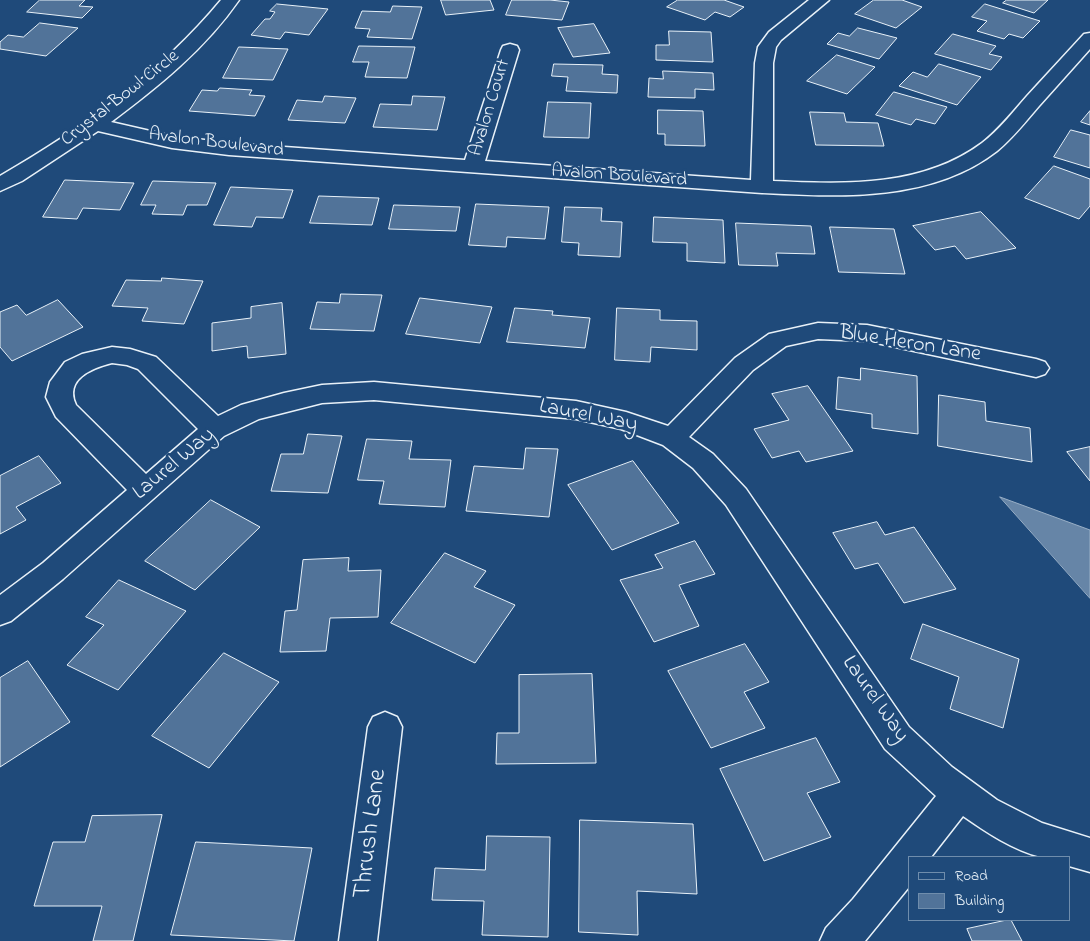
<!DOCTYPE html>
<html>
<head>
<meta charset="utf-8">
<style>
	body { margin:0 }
	#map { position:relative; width:1090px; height:941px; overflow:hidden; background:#1f4a7a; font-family:"Indie Flower",sans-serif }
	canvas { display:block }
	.legend { position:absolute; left:908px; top:856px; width:162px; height:65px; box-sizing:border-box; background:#1f4a7a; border:1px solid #6f8dac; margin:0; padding:6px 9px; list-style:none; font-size:15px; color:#e8f1f8 }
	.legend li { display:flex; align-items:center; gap:10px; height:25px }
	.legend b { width:25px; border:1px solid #6f8dac }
</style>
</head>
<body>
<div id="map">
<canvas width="1090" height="941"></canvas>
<ul class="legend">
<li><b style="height:6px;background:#1f4a7a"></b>Road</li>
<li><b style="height:14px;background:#517399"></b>Building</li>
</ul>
</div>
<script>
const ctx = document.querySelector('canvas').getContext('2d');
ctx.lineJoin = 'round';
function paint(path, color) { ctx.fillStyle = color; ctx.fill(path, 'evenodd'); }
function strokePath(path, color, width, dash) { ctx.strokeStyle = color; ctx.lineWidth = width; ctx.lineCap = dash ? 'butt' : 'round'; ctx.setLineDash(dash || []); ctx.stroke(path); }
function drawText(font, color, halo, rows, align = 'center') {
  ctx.font = font + ' "Indie Flower",sans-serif'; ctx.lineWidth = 5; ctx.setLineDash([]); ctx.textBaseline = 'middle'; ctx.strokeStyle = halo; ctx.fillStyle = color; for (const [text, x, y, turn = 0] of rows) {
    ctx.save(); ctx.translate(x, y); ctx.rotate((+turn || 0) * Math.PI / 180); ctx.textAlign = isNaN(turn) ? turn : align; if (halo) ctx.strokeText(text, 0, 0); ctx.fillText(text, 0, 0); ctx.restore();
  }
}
const water = new Path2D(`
	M1000,497l90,33v68z`);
paint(water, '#6685a7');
strokePath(water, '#9ab0c7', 1);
const building = new Path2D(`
	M40,0h45l-6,6 14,1 -11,11 -55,-6z
	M441,0h49l4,10 -48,5z
	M512,0h38l19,2 -7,18 -56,-5z
	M678,0h46l20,7 -14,10 -15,-5 -10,8 -38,-13z
	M874,0h28l20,7 -26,21 -41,-14z
	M1007,0h41l-14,13 -31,-10z
	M277,4l51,5 -19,26 -24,-3 -5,7 -29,-4 14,-16h5l5,-7 -5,-1z
	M985,4l55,17 -17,17 -14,-4 -5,5 -27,-8 10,-10 -15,-4z
	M393,6l29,1 -10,32 -45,-2 3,-8 -15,-1 7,-17 28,1z
	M40,23l38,5 -32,28 -46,-7v-7l8,-7 15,2z
	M594,24l16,29 -37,4 -15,-29z
	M858,28l39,10 -18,21 -52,-15 11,-11 11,3z
	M669,31l42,1 2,30 -57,-2v-15h13z
	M953,34l43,12 -7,8 13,3 -11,13 -56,-16z
	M359,46l56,1 -8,31 -42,-1 4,-15h-16z
	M239,47l49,2 -15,31 -50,-2z
	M837,55l38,12 -28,27 -40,-13z
	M554,64l49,1 -1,9 16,1 -1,18 -51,-2 2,-14 -16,-1z
	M939,64l42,13 -24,28 -58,-19 14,-14 14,5z
	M663,71l50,2 1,17 -19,-1v9l-47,-1 1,-19 14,1z
	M220,88l32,2 -3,5 16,1 -10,20 -66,-5 13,-21 15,1z
	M894,92l53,15 -12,17 -19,-5 -5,6 -35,-10z
	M325,96l31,2 -11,25 -57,-3 9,-20 25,2z
	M413,96l32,1 -8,33 -64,-3 7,-23 31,1z
	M548,102l43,1 -2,35 -45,-1z
	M658,110l45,1 2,35 -40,-1v-11h-7z
	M1090,111v14l-9,-3z
	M810,112l34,1 2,9 32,1 6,23 -68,-1z
	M1071,130l19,5v33l-36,-11z
	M1054,166l36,13v27l-11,13 -54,-21z
	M65,180l69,3 -14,27 -37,-2 -6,11 -34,-2z
	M153,181l63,2 -9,22h-20l-4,10 -31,-1 4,-9h-15z
	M231,187l62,3 -10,28 -27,-1 -4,10 -38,-2z
	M319,196l60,2 -7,27 -62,-2z
	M476,204l73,3 -4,32 -38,-2 -1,10 -37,-2z
	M394,205l66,2 -4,24 -67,-2z
	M565,207l37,1 -1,13 21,1 -2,35 -42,-2 1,-12 -17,-1z
	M981,212l35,36 -50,11 -11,-13 -20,4 -22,-24z
	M654,217l69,3 2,43 -38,-2v-18l-34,-1z
	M736,223l75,3 4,28 -39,-1 2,13 -39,-1z
	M830,227l64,2 11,45 -66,-2z
	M162,278l41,3 -19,43 -42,-3 6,-13 -36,-2 14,-26 35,1z
	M341,294l41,1 -8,36 -64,-2 7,-27 22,1z
	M420,298l72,9 -12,36 -74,-9z
	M58,300l25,27 -71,34 -12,-14v-35l17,-7 9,10z
	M282,303l4,51 -38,4 -1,-12 -35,5v-28l39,-5v-11z
	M515,308l38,3 -1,4 38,3 -5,30 -78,-6z
	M617,308l43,2v10l37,1v29l-46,-3 -1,15 -35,-2z
	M861,368l56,8 1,58 -46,-6v-14l-36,-5 2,-32 22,3z
	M808,386l45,65 -47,11 -7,-11 -27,7 -18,-29 35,-9 -17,-26z
	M939,395l46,7 1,19 44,7 2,34 -94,-16z
	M308,434l34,2 -14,57 -57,-2 10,-37h22z
	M367,439l45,2 -3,18 42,1 -6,47 -66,-3 5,-23 -26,-1z
	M1090,447v34l-23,-29z
	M526,448l32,1 -9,68 -83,-6 8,-45 49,3z
	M39,456l22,27 -45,24 10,13 -26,14v-58z
	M633,461l46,62 -67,27 -44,-65z
	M211,500l49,27 -65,63 -50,-29z
	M877,522l8,13 29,-8 42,62 -52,14 -26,-40 -23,6 -22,-36z
	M695,541l20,33 -36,11 20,41 -45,16 -34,-62 43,-12 -8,-13z
	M445,553l41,18 -12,16 41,18 -40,58 -84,-40z
	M349,558l-1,13 33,-1 -3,47 -48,1 -4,33 -46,1 5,-41 12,-1 6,-50z
	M119,580l67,31 -68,79 -51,-25 37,-40 -18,-8z
	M923,624l96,35 -16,69 -53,-19 9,-32 -48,-18z
	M745,644l24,38 -25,10 21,36 -54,20 -43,-77z
	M224,653l55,29 -70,86 -57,-32z
	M28,661l42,61 -70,45v-89z
	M592,674l4,89 -100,1 1,-31h22v-58z
	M816,738l24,44 -33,11 24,44 -67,24 -44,-92z
	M162,815l-29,126h-40l9,-35h-68l19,-64h32l7,-26z
	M580,820l113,4 4,70 -60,-3 1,44 -59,-3z
	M487,836l63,1 -2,100 -66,-2 2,-34 -52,-1 3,-32 50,2z
	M196,842l116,6 -18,93 -123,-6z
	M1007,920h4l11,21h-50l-5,-12z`);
paint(building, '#517399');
strokePath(building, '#e8f1f8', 1);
const street = new Path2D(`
	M221,0h18c-34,49 -81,87 -128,122l61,14 57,7 236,17 36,-110 2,-4 7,-2 7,2 2,4 -34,111 266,19 4,-117 3,-16 11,-15 40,-32h20l-48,40 -5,7 -3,16v118c72,3 148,7 209,-38 17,-13 31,-31 45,-47 19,-21 38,-41 57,-62l6,-1v16c-17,19 -34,38 -51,57 -13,15 -26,32 -42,45 -66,51 -156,46 -235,42l-533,-38 -57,-7 -74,-17 -76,50 -22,10v-15c81,-47 161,-103 221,-176z
	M818,323l49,2 169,34 9,3 4,6 -4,6 -9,3 -169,-36 -49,-2 -32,7 -33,24 -64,67 24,17 33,35 163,238 43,40 45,33 45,23 48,15v34l-21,-6v-9c-9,0 -20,2 -28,0 -28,-7 -55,-25 -78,-41l-32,41h-22v30l-44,54h-45l6,-13 27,-29 83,-103 -51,-47 -159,-244 -33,-37 -30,-23 -42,-16 -45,-10 -202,-19 -52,3 -63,16 -35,17 -161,143 -52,42 -11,4v-30l43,-32 84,-73 -71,-73 -10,-20 4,-15 15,-20 17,-8 30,-7 18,2 26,8 62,59 23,-11 43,-12 38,-8 52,-3 202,19 50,11 42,14 67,-68 34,-24zM112,363l15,2 11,4 60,60 -52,45 -70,-69c-12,-26 16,-37 36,-42z
	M385,712l12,5 5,10 -25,214h-38l29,-214 5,-10z`);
strokePath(street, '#e8f1f8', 3);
paint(street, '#1f4a7a');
drawText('19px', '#e8f1f8', '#1f4a7a', [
	["Crystal Bowl Circle",121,99,-38],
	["Avalon Court",491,108,-73],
	["Avalon Boulevard",216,144,7],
	["Avalon Boulevard",619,177,4]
]);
drawText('22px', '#e8f1f8', '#1f4a7a', [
	["Blue Heron Lane",910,345,9],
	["Laurel Way",588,417,11],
	["Laurel Way",175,465,-40],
	["Laurel Way",874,700,55]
]);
drawText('26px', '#e8f1f8', '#1f4a7a', [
	["Thrush Lane",372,834,-83]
]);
</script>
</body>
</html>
